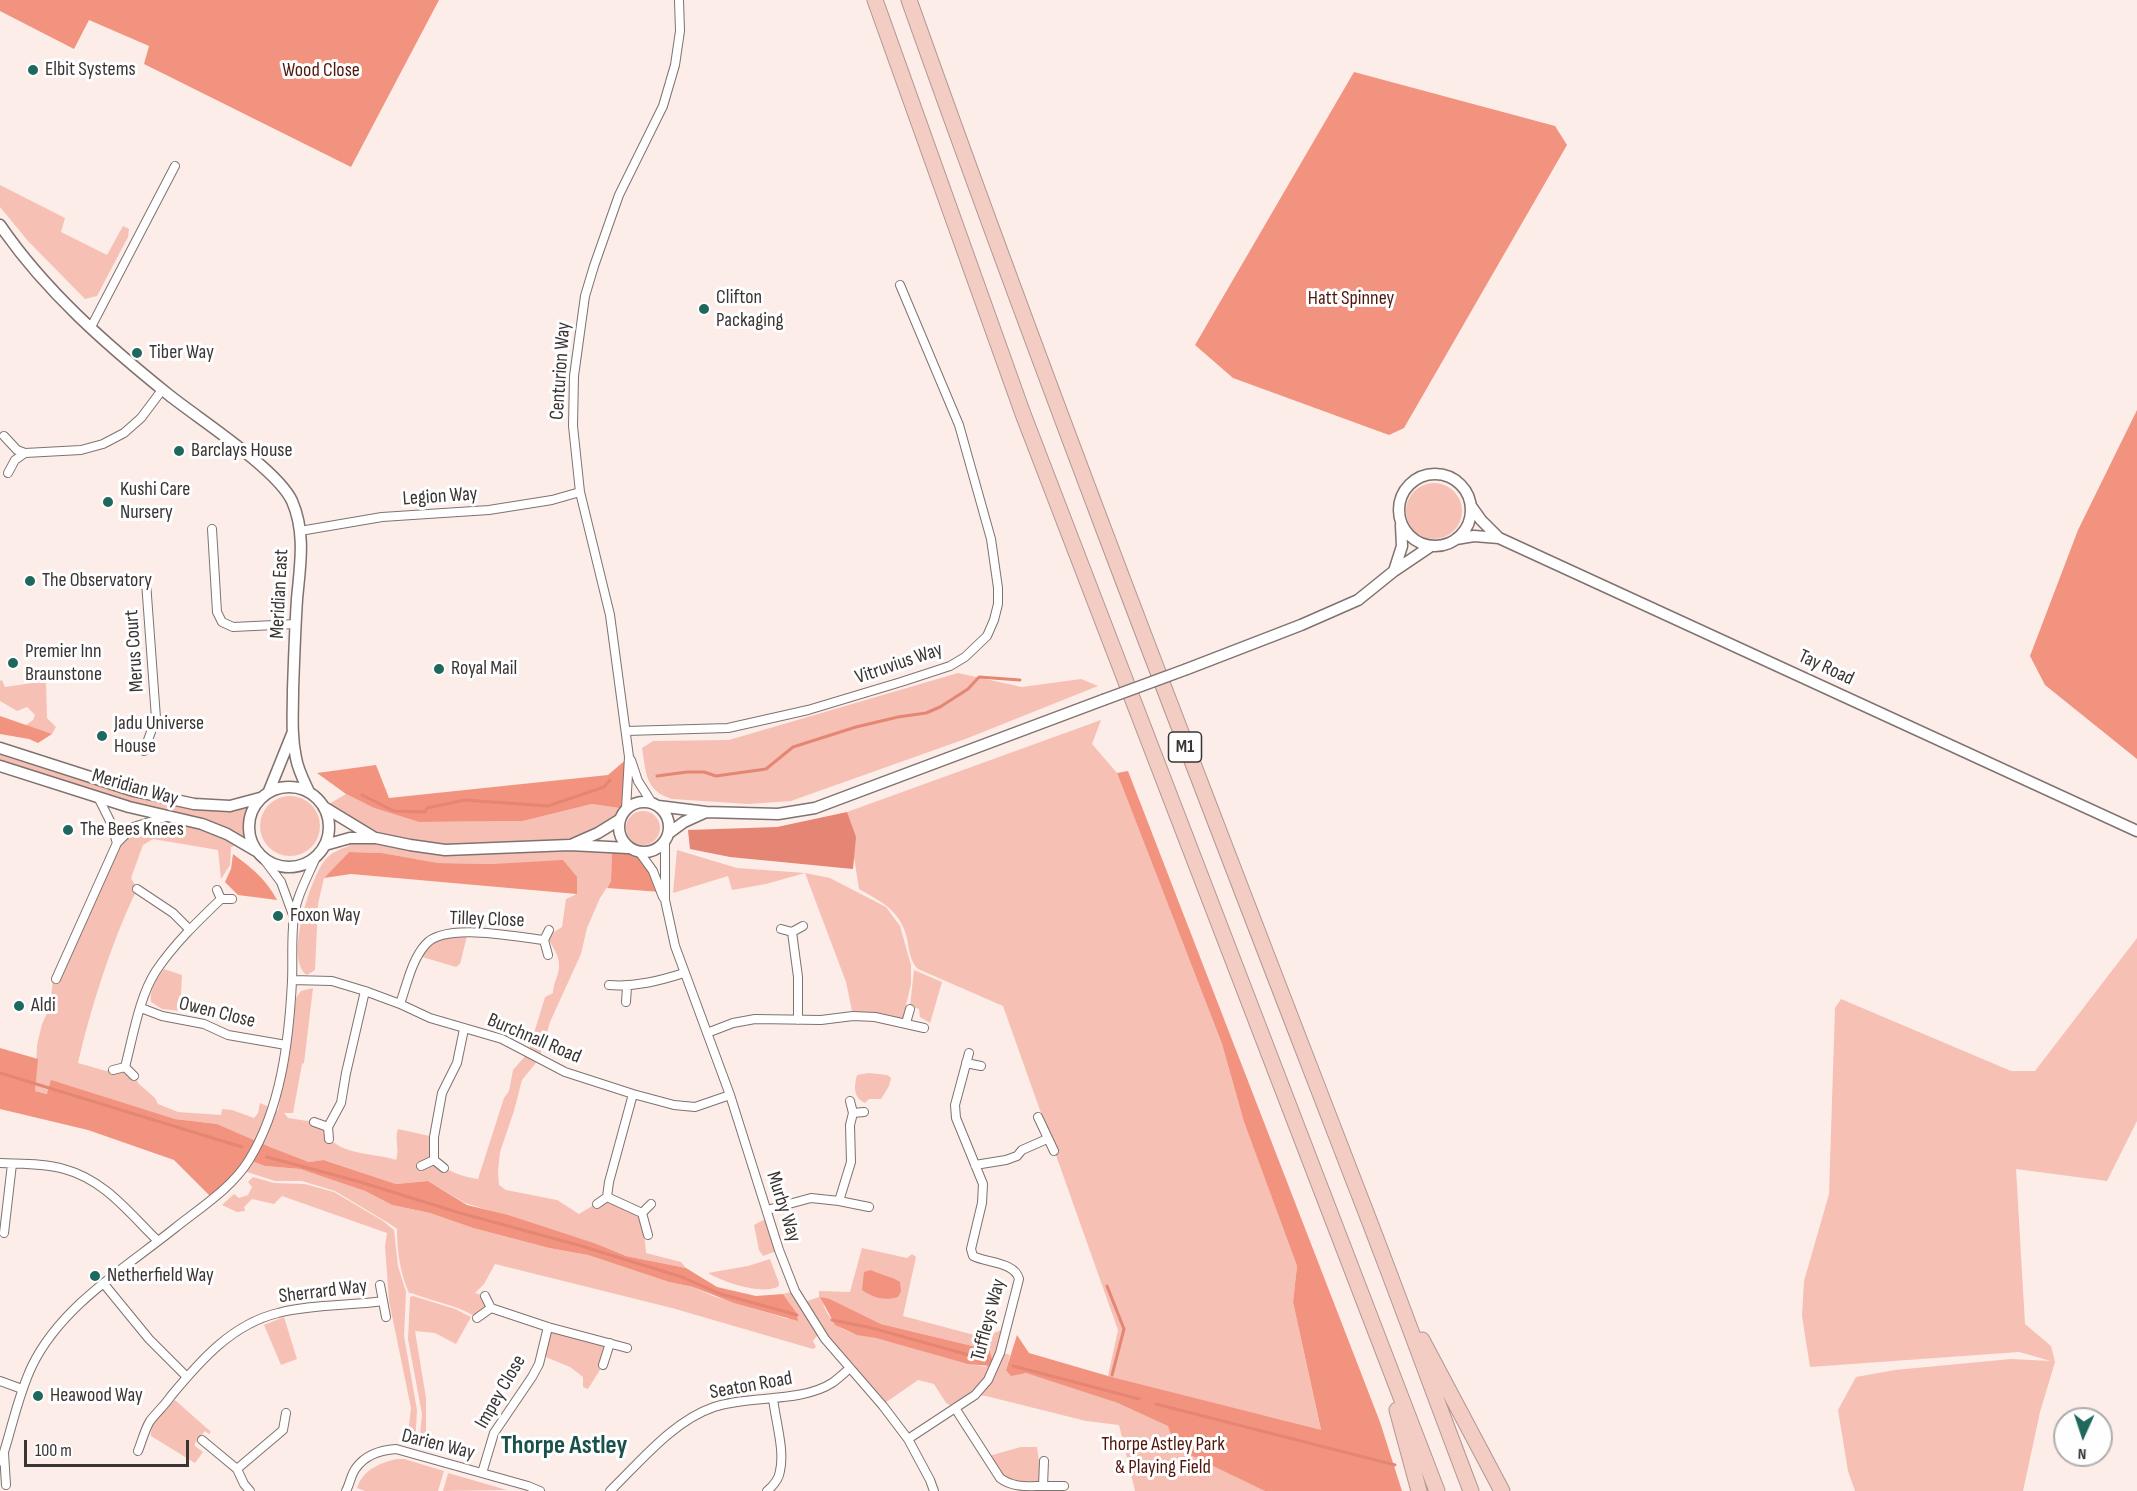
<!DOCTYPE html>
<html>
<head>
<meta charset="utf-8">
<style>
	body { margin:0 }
	#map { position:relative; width:2137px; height:1491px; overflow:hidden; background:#fcede9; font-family:"Sofia Sans Condensed",sans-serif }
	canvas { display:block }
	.north { position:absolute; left:2053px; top:1407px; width:60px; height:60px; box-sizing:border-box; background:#fefefe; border:2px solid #b0adad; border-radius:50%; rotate:183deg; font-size:16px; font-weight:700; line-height:24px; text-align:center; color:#3a3433 }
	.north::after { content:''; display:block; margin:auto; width:21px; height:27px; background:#1f685e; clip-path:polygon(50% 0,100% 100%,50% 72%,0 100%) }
	.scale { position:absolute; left:24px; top:1440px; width:165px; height:27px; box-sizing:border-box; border:3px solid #3a3433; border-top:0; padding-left:8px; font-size:18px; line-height:21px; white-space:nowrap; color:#3a3433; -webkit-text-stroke:4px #fefefe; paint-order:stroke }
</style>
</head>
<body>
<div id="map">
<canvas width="2137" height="1491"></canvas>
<div class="north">N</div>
<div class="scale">100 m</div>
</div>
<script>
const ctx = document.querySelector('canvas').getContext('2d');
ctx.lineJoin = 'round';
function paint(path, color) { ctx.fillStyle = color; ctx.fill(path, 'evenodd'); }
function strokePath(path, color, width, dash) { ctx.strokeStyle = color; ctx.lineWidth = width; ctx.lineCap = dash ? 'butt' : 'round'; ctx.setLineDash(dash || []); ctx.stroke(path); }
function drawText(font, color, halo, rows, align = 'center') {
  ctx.font = font + ' "Sofia Sans Condensed",sans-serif'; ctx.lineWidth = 6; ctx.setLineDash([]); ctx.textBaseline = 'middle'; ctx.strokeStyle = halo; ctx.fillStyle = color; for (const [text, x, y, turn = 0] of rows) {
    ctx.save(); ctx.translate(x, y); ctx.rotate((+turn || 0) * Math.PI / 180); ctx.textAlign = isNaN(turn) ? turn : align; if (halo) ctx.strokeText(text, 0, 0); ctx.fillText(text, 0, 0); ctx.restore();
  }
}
paint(new Path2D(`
	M0,185l65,33 -4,14 46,23 16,-29 6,3 -1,8 -31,59 -12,3 -57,-58 -28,-34z
	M1406 511a28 28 0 1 1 56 0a28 28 0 1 1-56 0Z
	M958,673l64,14 59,-8 17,7 -130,52 -177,63 -42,3 -77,-5c-27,-8 -26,-27 -30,-51l11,-7 76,-1z
	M2,680l3,7 41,-6 1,37 9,9 -4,7 -29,-7 10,-7 2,-5 -8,-8 -10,4 -17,-10v-20z
	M1101,720l-9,24 25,29 105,271 22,78 53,144 -4,36 28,129 -213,-55 10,-46 -115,-324 -85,-37c-11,-11 -8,-26 -14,-40 -8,-21 -26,-29 -45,-40l-12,-77z
	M0,748l163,50 92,6c-9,17 -7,30 1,47l-12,-8 -13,4 -1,18 -9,14 -3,-29 -65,-11 -10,6 -12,33 6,11c-25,52 -46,118 -59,174l28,8 19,-4 9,9 5,8 16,14 3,6 20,8 43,3 1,-6 10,1 22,8 4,-5 2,-10 18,8 14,-75 4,-38 5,-7 12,-3 -9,75 -2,1 -9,49h-9l4,5 26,4 14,5 2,12c17,17 46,14 66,21 4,-11 -2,-20 2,-31l36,8v23c13,11 28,17 44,19l26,-81 5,-7 4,-21 15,-17 17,-56 8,-4c0,-9 5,-16 6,-25 1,-11 -5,-19 -10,-28l2,-6 11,-7 4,-28 11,-5 -84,-30 -56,-1 -55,-10 -33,-1 -25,26 -6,26 -3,66 -8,5c-23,-15 3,-96 18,-115 7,-8 15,-11 24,-14l1,-8h24l-50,-31 22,-13 28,14 45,14 104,-1 69,-17 34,5 -7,11 -48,25 41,2 -1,34 -11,17 -13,30 -6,26 -31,68 -11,37 -17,21 -8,31 -14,41 -2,19 1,14 7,5 51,10 22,14 28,-17 35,16 4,40 35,9 5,6 -60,-12 -29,-12 -132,-41 -37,-22 -32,3 -71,-24 -16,2 -36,-13 -56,-25 -42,-5 -124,-38 -3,13 -13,-3 2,-46 5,-21 8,-17 3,-27 64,-139 16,-14 32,-10 -165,-51z
	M260 826a30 30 0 1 1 60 0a30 30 0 1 1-60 0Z
	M626 828a17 17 0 1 1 34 0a17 17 0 1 1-34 0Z
	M677,850l60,18 68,5 25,5 56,29 14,19 11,39v19l-5,21 4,4 -4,14 -53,-7 -7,-34 -41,-109 -39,11 -34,6 -4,-14 -55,17z
	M468,932l-8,32 -4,3 -37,-11 6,-11z
	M2137,938v183l-30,60 -91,-12 9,155 26,22 4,16 -15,50 -17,79h-168l-7,-20 -10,-61 18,-33 39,-7 116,-11 40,2 -32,-9 -209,15 -8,-51 2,-35 25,-87 6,-186 6,-9 170,72h24z
	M164,969l18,6 -2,36 -18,-2 -11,-7c-2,-11 6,-24 13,-33z
	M914,970l28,12 -12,41 -10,-6 -1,-8 -9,-3z
	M869,1073l18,2 4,3 -2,8 -8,13h-12l-4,4c-12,-6 -11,-16 -8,-28z
	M249,1160l16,6 35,3 65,22 27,14 38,8 43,15 76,20 39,7 81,27 24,5 20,9 75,23 8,-7 -13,-18 12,-3 7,12 17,-6v-6l31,1 12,-44 45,10 5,-4 4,3 -13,59 75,20h9l19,-8 -6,24 10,3 -4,15 24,4 114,37 191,80h-200l-16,-66 -33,-4 -100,-25 -11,-1 -20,13 -9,-5 -12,-19 -16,-4 -36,25 -62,-73 -7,9 3,6 -3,2 -141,-41 -177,-44 -11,20 -9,9 10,3 6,12 -14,10c-17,-12 -35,-14 -54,-21 -6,-1 -8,-4 -14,-4 -9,-20 -12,-42 -12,-64l-7,-5 -55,-33 -33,-10h-27l-34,-11zM830,1299l51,25 108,26 -3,17c-37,-7 -72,-20 -109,-29 -12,-3 -25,-3 -36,-10 -8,-4 -17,-18 -18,-26z
	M253,1177l21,6 31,1 29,8 49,29 11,9 4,36 8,26 -2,44 13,74 -2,36 -8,-2 4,-36 -22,-107 -4,-55 2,-13 -105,-37 -8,8 -22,-5 -8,8 1,4 -8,1 -15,-7 12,-11 5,4 9,-3 4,-8 -4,-5z
	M769,1217l10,33 -16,6 -4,-6 -5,-25z
	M770,1259l9,24v3c-16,10 -56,-4 -71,-13l40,-7z
	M413,1296l42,13 16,8 -15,27 -21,-11 -20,-2 11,67v51l-7,-3 3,-32 -14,-75 2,-42z
	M284,1317l13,42 -16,6 -17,-40z
	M548,1327l62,16 -7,22 -15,24 -5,-2v-10l-13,-10 -29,-12z
	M175,1400l36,32 -2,2 -4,-3 -10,12v3l8,6 -8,11 -44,-27c-1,-15 15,-26 24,-36z
	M1021,1447h16l2,14h5l-1,25 -37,-3 -21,-26z
	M397,1459h7l40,12 -6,20h-73l-8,-3c6,-18 22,-25 40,-29z
	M448,1473l59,17 -64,1z`), '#f6c0b4');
paint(new Path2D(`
	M0,0h439l-88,167 -207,-103 5,-18 -60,-26 -15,29 -74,-38z
	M1354,72l201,54 12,19 -163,283 -15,7 -156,-57 -38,-33z
	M2137,410v349l-92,-74 -15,-29 48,-126z
	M0,716l52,18 -14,9 -9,-4 -29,-5z
	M629,757l-3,52 -34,-5 -69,17 -104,1 -45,-14 -28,-14 -29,-21 59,-8 13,33 219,-23z
	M1128,771l252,651 22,69h-137l-89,-43 -8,-22 -50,-23 -92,-30 -15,3 -5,-6 11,-35 12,18 79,23 213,54 -28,-128 4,-36 -53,-144 -22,-78 -105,-271z
	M612,847l16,1 12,5 21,39 -54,-4 4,-7z
	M349,852l33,1 56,10 55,1 70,-4 14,17v17l-226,-20 -27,4z
	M233,854c19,14 33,25 44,46l-39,-5 -13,-13 6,-13z
	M0,1048l38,11 -3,32 12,3 4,-14 124,39 42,5 55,24 37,14 15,-2 72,24 32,-3 39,24 41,10 89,29 29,12 60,12 31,19 39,9 27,-2 13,18 2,9 -64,-18 -41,-16 -24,-5 -81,-27 -39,-7 -76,-20 -43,-15 -38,-8 -27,-14 -65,-22 -35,-3 -16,-6 -37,38 -38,-38 -86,-30 -88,-21z
	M871,1270c10,5 20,6 29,12l1,9 -3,6c-14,4 -24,1 -36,-7l2,-18z
	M820,1297l10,2 51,25 108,26 3,9 -2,7 -22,-2 -92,-26 -19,-3 -22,-10z`), '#f2937f');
paint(new Path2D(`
	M847,812l9,25 -3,32 -123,-12 -40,-8 -2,-19 89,-3z`), '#e48673');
strokePath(new Path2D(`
	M657,776l30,-4h17l12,4 50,-7 27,-22 63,-20 42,-10 28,-4 14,-6 28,-18 11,-12 41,3
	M362,795l32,16 31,1 2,-4 38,-8 83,6 56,-19 6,-7
	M0,1073l242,74
	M267,1157l90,24 103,32 118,32 104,32 39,17 76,21
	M1107,1286l17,43 -12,46
	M832,1320l36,7 119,33
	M1013,1366l126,33
	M1156,1404l239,61`), '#e48673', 3);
const minor = new Path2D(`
	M91,327l84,-161
	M4,436l13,14 8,3
	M8,473l7,-13 10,-7 56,-3 22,-6 21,-11 17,-15 21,-28
	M212,529l5,83 5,10 11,5 63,-3
	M300,531l82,-14 107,-7 63,-10 28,-8
	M626,731l102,-3 80,-18 93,-28 49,-16 15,-9 22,-21 7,-16 4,-16v-16l-7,-49 -32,-114 -59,-140
	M144,751l12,-33 -10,-136
	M631,760l7,21 14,22
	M98,797l13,26 6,20
	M626,809l3,-52 -19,-142 -30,-123 -7,-66 1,-50 11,-80 9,-30 25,-71 44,-89 12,-41 5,-34 -1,-31
	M665,842v58l10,46 55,149 49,155 16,41 30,48 58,67 25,33 22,41 4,11
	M640,853l13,18 10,26
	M263,858l18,24 12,33
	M137,889l36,24 16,16
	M217,890l4,9h11
	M781,929l11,3 11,-6
	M792,932l6,45v43
	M548,955l-4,-15 5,-10
	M56,979l61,-136 16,-16 33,-10
	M292,980l40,1 33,10 35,13 30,14 72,21 63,33 68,22 41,11 21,2 35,-12
	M609,985c26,2 50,-4 75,-12
	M626,1002l1,-15
	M400,1004c7,-20 12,-45 26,-60 19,-22 90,-7 118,-4
	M141,1008l21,8 42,8 24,11 58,10
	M906,1023l4,-14
	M707,1033l26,-10 22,-4 66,1 32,-4 22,1 49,11
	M966,1063l15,3
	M125,1067c8,-30 14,-70 31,-96 18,-27 42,-50 65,-72
	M113,1070l12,-3 9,9
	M633,1094l-24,88 -2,15 35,16
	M850,1101l3,12 11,-1
	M1038,1117l16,34
	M314,1122l14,5 1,12
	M328,1127l13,-24 5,-30 19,-82
	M434,1160v-23l8,-44 15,-30 7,-34
	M0,1163c21,1 44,0 64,6 41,11 65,44 94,72
	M975,1165l31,-5 11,-4 5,-6 25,-11
	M421,1166l13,-6 10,8
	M839,1201l30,6
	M597,1204l10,-7
	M767,1210l44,-12 28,3 12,-39 -1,-37 3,-12
	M4,1233l8,-69
	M648,1235l-6,-22 9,-9
	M104,1284l45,55 38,38
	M380,1285l6,32
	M491,1308l57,19 79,21
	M477,1318l14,-10 -6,-12
	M603,1365l7,-22
	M0,1381l22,8
	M955,1408l45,70c13,10 28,8 43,8
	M908,1439l67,-44 13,-15 12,-27 19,-74c-4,-17 -32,-16 -46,-23l-2,-7 11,-46 1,-19 -27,-66 -1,-13 14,-52
	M202,1440l35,29 7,15 6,7
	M138,1451c4,-10 7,-22 12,-30 7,-9 15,-16 21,-25 29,-35 61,-72 107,-83 34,-9 70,-7 105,-12
	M4,1453l2,32
	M0,1461l4,-9c9,-29 15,-59 28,-86 29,-60 93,-98 143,-138 25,-20 57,-40 74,-68 32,-52 40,-119 43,-179 1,-21 -1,-43 2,-64 2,-20 14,-41 22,-60
	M1044,1461l-1,25h21
	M237,1469l46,-39 3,-17
	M482,1473l12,-40 38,-56 7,-13 9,-37
	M346,1491c4,-7 5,-17 10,-23 10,-14 25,-18 40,-19l132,37 12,5
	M610,1491c31,-30 63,-70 104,-84 34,-12 87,-4 118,-24 6,-4 12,-10 18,-15
	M767,1491c6,-5 12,-12 13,-20 5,-21 -5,-52 -7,-73`);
const tertiary = new Path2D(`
	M0,225c45,66 107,120 169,170 30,24 108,74 123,106 14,32 8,65 5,98 -2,31 -3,61 -4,91 0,23 -2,45 3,68 2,12 8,23 13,34
	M1399 510a36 36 0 1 1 72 0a36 36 0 1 1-72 0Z
	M1471,506l10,14 18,18 638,293
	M1456,539l18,-3 25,2
	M1394,571l8,-25 -1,-21
	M1187,669l114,-44 57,-25 36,-29 37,-25
	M0,748l134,43 60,13 36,2 30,-8
	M0,766l129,41 73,17 25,10 29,17
	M249 827a40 40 0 1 1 80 0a40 40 0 1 1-80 0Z
	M269,791l23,-57
	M619 827a25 25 0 1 1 50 0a25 25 0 1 1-50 0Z
	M658,806l48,6 72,2 37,-6 288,-108
	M324,807l51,31
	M669,833l15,-11 22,-10
	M573,844l25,-11 21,-13
	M325,845l25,-7h26l34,7 35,5 125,-5 58,3`);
const motorway = new Path2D(`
	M875,0l148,414 414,1077
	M909,0c141,397 294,790 446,1184 40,102 77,205 116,307
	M1422,1340l80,151
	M1397,1410l22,81`);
strokePath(minor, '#7f726f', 10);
strokePath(tertiary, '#7f726f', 13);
strokePath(motorway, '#b29791', 17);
strokePath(minor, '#fff', 8);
strokePath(tertiary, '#fff', 10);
strokePath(motorway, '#f3ccc3', 15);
const tertiaryBridge = new Path2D(`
	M1103,700l84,-31`);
strokePath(tertiaryBridge, '#7f726f', 13, []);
strokePath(tertiaryBridge, '#fff', 10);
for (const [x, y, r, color] of [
	[33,70,6,"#1f685e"],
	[704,309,6,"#1f685e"],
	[137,353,6,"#1f685e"],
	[179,451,6,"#1f685e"],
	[108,502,6,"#1f685e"],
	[30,581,6,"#1f685e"],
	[13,663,6,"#1f685e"],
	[439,669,6,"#1f685e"],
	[102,736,6,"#1f685e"],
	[68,830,6,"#1f685e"],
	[278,916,6,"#1f685e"],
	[19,1006,6,"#1f685e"],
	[95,1276,6,"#1f685e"],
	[38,1396,6,"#1f685e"]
]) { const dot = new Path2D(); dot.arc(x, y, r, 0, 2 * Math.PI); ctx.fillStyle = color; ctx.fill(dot); strokePath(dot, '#fefefe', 2); }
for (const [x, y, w] of [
	[1185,747,33]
]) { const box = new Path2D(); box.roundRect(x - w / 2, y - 15, w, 30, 4.5); ctx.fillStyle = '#fefefe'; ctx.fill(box); strokePath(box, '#3a3433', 1.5); }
drawText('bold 18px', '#3a3433', null, [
	["M1",1185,747]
]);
drawText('20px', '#3a3433', '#fefefe', [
	["Elbit Systems",45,70],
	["Clifton",716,298],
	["Packaging",716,321],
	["Tiber Way",149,353],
	["Barclays House",191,451],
	["Kushi Care",120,490],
	["Nursery",120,513],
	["The Observatory",42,581],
	["Premier Inn",25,652],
	["Braunstone",25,675],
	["Royal Mail",451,669],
	["Jadu Universe",114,724],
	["House",114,747],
	["The Bees Knees",80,830],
	["Foxon Way",290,916],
	["Aldi",31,1006],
	["Netherfield Way",107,1276],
	["Heawood Way",50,1396]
], 'left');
drawText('20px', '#52170c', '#fefefe', [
	["Wood Close",321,71],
	["Hatt Spinney",1351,299],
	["Thorpe Astley Park",1163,1445],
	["& Playing Field",1163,1468]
]);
drawText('20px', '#3a3433', '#fefefe', [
	["Centurion Way",561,371,-86],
	["Legion Way",440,497,-4],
	["Meridian East",280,594,-87],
	["Merus Court",135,651,-94],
	["Vitruvius Way",899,664,-19],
	["Tay Road",1826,668,25],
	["Meridian Way",135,788,16],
	["Tilley Close",487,920,2],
	["Owen Close",217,1013,14],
	["Burchnall Road",534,1039,23],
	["Murby Way",783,1207,72],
	["Sherrard Way",323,1292,-7],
	["Tuffleys Way",989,1320,-75],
	["Seaton Road",751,1386,-10],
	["Impey Close",501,1392,-60],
	["Darien Way",438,1445,14]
]);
drawText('bold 26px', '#18524a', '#fefefe', [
	["Thorpe Astley",564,1446]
]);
</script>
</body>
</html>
